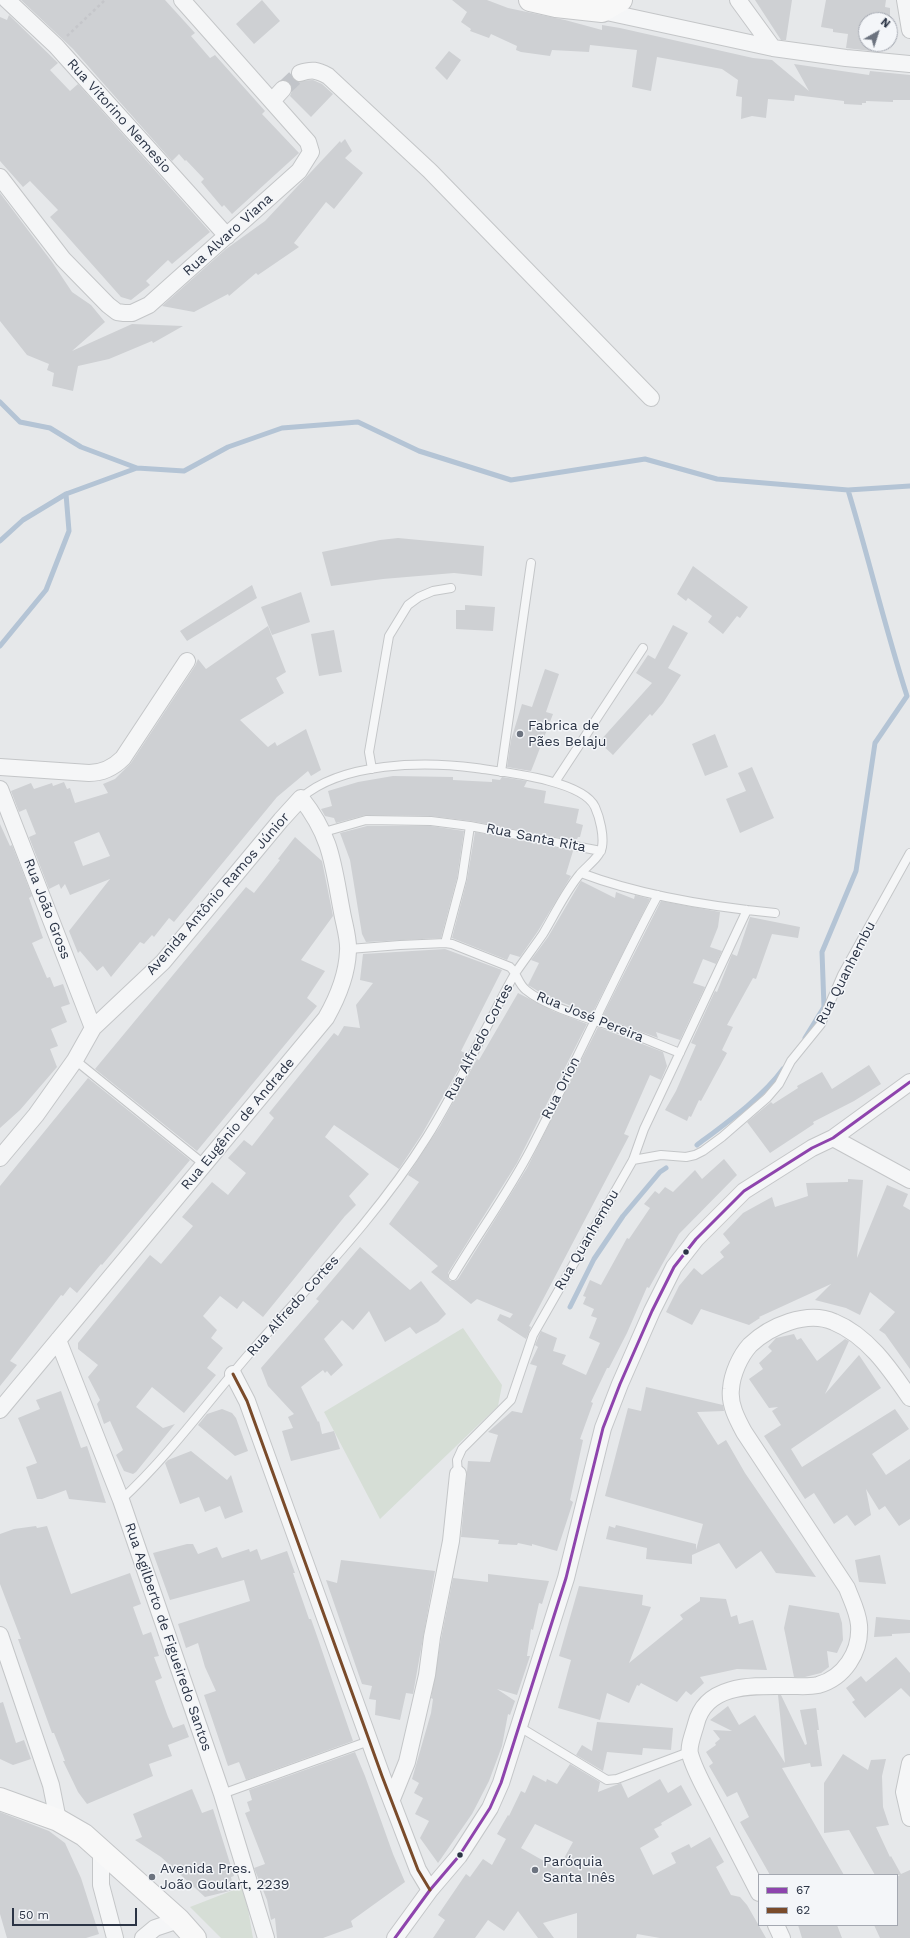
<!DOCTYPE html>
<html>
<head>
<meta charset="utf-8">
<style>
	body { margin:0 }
	#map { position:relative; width:910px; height:1938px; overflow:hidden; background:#e6e8ea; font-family:"Work Sans",sans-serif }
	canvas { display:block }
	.legend { position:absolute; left:758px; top:1874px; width:140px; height:52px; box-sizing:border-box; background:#f4f6f9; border:1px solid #a4a8b1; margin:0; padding:5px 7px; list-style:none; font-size:12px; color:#2b3445 }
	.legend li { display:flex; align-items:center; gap:8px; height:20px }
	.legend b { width:20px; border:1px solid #a4a8b1 }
	.north { position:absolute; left:858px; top:12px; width:40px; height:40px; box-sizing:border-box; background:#f4f6f9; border:1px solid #a4a8b1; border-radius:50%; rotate:39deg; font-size:11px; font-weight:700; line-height:16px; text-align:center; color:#2b3445 }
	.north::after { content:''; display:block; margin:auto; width:14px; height:18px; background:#6c737f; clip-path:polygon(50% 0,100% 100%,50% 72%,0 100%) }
	.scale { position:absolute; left:12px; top:1908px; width:125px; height:18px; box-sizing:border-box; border:2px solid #2b3445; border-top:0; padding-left:5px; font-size:12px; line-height:14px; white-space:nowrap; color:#2b3445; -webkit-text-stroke:3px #f4f6f9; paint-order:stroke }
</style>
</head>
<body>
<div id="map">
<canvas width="910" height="1938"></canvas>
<ul class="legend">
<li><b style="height:5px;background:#8e44ad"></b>67</li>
<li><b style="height:5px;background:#7a4b2a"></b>62</li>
</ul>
<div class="north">N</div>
<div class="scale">50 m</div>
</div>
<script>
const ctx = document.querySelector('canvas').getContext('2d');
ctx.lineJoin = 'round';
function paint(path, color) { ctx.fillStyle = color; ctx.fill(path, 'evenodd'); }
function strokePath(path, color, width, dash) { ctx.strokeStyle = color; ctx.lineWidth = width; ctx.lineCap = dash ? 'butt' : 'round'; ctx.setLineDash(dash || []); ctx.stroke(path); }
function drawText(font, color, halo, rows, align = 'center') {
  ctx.font = font + ' "Work Sans",sans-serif'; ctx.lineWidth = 3; ctx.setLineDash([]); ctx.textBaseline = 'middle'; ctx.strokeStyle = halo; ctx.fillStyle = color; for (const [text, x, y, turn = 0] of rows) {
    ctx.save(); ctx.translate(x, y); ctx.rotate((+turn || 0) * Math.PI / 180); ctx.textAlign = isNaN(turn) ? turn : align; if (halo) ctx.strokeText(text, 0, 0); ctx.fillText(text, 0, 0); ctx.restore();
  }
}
paint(new Path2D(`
	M463,1328l39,57 -4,21 -118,113 -56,-107z
	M244,1886l9,52h-32l-31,-31z`), '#d6ded6');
strokePath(new Path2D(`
	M0,402l20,20 30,6 31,19 56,21
	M0,541l23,-21 43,-26
	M0,646l46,-56 23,-59 -3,-37 71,-26 47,3 44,-24 54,-19 76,-6 61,29 92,29 134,-21 72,20 131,11 62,-4
	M805,1038l19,-31 -2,-55 34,-81 19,-128 32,-47c-22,-68 -38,-137 -59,-206
	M697,1145c28,-21 66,-48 86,-76
	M570,1307l24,-48 29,-43 37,-44 6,-4`), '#b4c4d5', 5);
paint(new Path2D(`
	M21,0h144l30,33 -4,3 19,22 5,-3 50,56 -3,3 37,39 -67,61 -8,-9 -2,2 -21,-25 3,-3 -18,-19 -1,1 -6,-7 -7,7 -99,-112z
	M262,0l18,21 -26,23 -18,-20z
	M452,0h35l21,8 57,12 37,10v-5l18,3 133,30 19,2 37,31 -15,-27 75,11 1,-4 40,4v25h-17v2l-27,-1v2h-4v2l-18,-1v-3l-49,-6 -1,6 -26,-2 -2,19 -14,-2 -11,3 1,-22 -6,-1 2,-16 -16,-11 -65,-12 -6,34 -19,-4 5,-37 -47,-5 -1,7 -37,-2 -2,6 -29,-4 -5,-2 1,-4 -26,-12 -2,4 -19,-7 1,-2 -10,-7 6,-10z
	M755,0h37l-6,40h-5z
	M826,0h60l-1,7 5,1v12h-24v24h6l-1,7 -25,-3 2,-14 -15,-2v-3l-12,-2z
	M9,15l49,48 -8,7 20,21 8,-7 132,148 -38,32 -4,-4 -22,21 4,4 -19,15 -10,-3 -71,-80 8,-7 -28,-29 -7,6 -23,-26v-144l7,3z
	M449,51l12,9 -14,20 -12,-12z
	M313,80l9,4 11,10 -22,23 -21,-21 2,-5v-5l4,-5z
	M345,139l7,12 -7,7 18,15 -29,36 -8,-7 -32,41 5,4 -41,28 -2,-2 -27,23 -1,-2 -34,18 -32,-6 64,-57 39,-28 75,-80 1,2z
	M0,193l52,69 20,30 19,13 14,17 -33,29 60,-27 51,2 -30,17 -1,-2 -43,18 -31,7 -5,25 -21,-5 2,-13 -7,-3 2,-6 -22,-9 -27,-34z
	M398,538l86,8 -2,30 -28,-3 -71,6 -52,7 -9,-34 58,-12z
	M693,566l55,41 -8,11 -3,-2 -14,18 -15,-12 4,-6 -24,-18 -2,3 -9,-7z
	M252,585l5,13 -70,43 -7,-10z
	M301,592l9,30 -38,13 -11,-28z
	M465,605l30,2 -2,24 -37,-2v-19h9z
	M673,625l15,8 -20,35 13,7 -18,28 -11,13 -2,-2 -37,41 -14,-13 53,-59 -16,-10 12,-18 7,4z
	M268,626l18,46 -10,6 8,15 -44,27 28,27 7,-5 2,4 29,-17 15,41 -10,6 -3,-5 -31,26 -103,125 -5,-4 -15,19 -2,-2 -8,9 -4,-2 -29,35 -8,-11 -6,5 -17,-20 -2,2 -9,-22 41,-52 -40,16 -5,-11 -4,5 -2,-5 -10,5 -20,-52 7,-3 -10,-25 -7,3 -8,-21 20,-8 3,6 18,-6 1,3 11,-4 3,7 3,-1 5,15 33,-10 -5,-9 12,-5 16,-16 64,-97 3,-7 8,10zM99,832l11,24 -27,10 -9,-24z
	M334,630l8,42 -23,4 -8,-42z
	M545,669l14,5 -13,38 7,2 -18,47 -4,10 -24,-4 4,-27 11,-36 10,3z
	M715,734l13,33 -23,9 -13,-32z
	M752,767l22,51 -34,15 -14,-34 20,-8 -8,-18z
	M393,776l60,1v3l39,2v-3l8,1 2,-3 25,4 -3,6 22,4 -2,12 35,6 -3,14 7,2 -3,12h-2l-2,4 -105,-20 -40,-5 -65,-1 -30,8 -2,-5 -9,-2 -4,-7 11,-3 -4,-15 30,-9z
	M0,824l10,22 2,-1 20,51 -3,2 14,40 -11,5 15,35 3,-1 4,10 9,-3 7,20 -9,3 6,15 -16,7 7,17 -8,3 7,18 -37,43 -20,18z
	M367,826h64l33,5 -7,47 -16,60 -75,4 -4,-8 -12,-74 -10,-27z
	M475,832l98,19 -7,23 5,2 -33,55 -18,26 -10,-3 -3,6 -55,-22 15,-58z
	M295,837l27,24 11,55 -32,44 24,11 -18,27 10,8 -120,145 -102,-82 151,-182 8,6 26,-33 -2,-1z
	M581,881l34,17 1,-6 18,7 1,-4 15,4 -58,115 -46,-18 -18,-11 11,-22 -8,-3 17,-23z
	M661,901l59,11 -2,15 -8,20 12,4 -6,13 -13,-5 -10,24 12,4 -25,53 -24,-8 2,6 -56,-21z
	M750,917l50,10 -2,11 -26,-4 -16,45 -3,-1 -26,47 6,2 -11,23 5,3 -26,48 -2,-1 -8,17 -2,-1 -2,5 -22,-11 11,-19 20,-46 -5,-2 24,-52 2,1 15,-38 5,2z
	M445,949l57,21 -41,81 6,3 -45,80 -23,35 -65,-44 -9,12 44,37 -20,22 7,9 -11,11 -82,101 -20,-16 -6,8 -17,-13 -17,20 14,14 -6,8 12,10 -16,20 9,7 -32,38 -32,-26 -16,20 27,21 12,-4 -39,48 -3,2 -9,-3 -8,-16 7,-5 -13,-29 -6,3 -7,-20 3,-4 -12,-23 10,-12 -20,-16v-6l72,-88 11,9 32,-38 -11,-9 30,-35 16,13 18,-22 -18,-15 16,-18 8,6 22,-28 -5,-5 65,-80 4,3 6,-10 16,2 -4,-23 17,-22 -13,-3 3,-26z
	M518,993l35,18 34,13 -70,139 -69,110v5l2,3h5l3,-2 69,-111 71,-141 65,25 4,14 -6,14 -11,-5 -26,59 5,2 -100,190 2,1 -5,12 -29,-19 3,-6 10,4 3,-4 -36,-15 -6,5 -40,-32 7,-6 -49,-42 30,-42 -11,-7 32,-49 37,-67 2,1z
	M869,1065l12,19 -27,17 -41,21 1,2 -44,29 -23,-31 24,-20 2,2 25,-16 -1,-2 25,-14 10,17z
	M88,1078l102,82 -88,105 -1,-1 -24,29 -7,-6 -7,9 -2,-1 -51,66 7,4 -17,21v-200z
	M724,1159l13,16 -58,59 -30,54 -2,-1 -20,46 -18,35h-2l-16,34 2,1 -13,36 3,1 -13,60 3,2 -16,49 -25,-7v2l-14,-3 -1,2 -19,-1 1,-4 -38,-3 7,-76 22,1 8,-27 -10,-3 24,-21 10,2 15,-47 -7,-2 8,-17 -3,-2 6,-14 16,7 -4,13 13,4 -4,9 24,11 14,-32 -11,-5 8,-20 -6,-2 3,-7 -11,-5 3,-7 -3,-1 7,-16 11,5 26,-47 2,1 21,-31 -6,-4 11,-13 4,3 6,-7 8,5 22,-22 7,9z
	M848,1179l15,1 -6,78 30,-73 21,9 -5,12 7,4v159l-25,-35 -6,-4 16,-18 -25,-20 -10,23 -14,-7 -31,-8 16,-16 -72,33 1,1 -11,7 -48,-16 -9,16 -26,-13 13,-26 15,-18 8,7 22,-18 -4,-5 10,-9 -7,-9 20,-21 29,-16 3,10 33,-11 -2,-13 42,-1z
	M360,1247l50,43 11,-9 25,33 -8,8 -22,12 -6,-7 -25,15 -16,-31 -16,19 -11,-10 -18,19 19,26 -12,11 -4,-5 -2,2 -2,-3 -22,17 17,35 1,-1 3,13 12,-3 6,18 -49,12 -9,-30 11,-3 -5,-11 6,-3 -26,-28 -7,-18 58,-67 -3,-2z
	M794,1334l3,6 4,-2 16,23 28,-22 4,2 -24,53 34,-39 22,33 -90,61 11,18 93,-58 14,20 -37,25 14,21 24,-16v60l-11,7 -14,-20 -6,4 -13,-21 5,26 -16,11 -8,-11 -13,9 -20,-31 -9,6 -41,-63 17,-11 -9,-14 6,-4 -9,1 -20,-29 14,-10 -4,-6 13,-12 -4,-4 8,-9z
	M646,1387l77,18 1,6 -27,1 21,33 8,-5 19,33 71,104 -40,-4 -15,-22 -25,18 -17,-26 -27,12v9l-46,-5 1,-11 -41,-9 3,-13 6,2 1,-3 80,19v6l7,-26 -98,-28 23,-88 13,3z
	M61,1391l20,57 6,-2 19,57 -37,-4 -3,-9 -24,9h-5l-11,-32 11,-4 -19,-45 22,-9 -4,-9z
	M222,1409l10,4 4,5 12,33 -13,5 -37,-31 9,-11z
	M191,1451l36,29 4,-5 12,37 -18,7 -5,-13 -15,6 -6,-15 -19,7 -15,-41 3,-3z
	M36,1526l1,2 10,-2 24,68 59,-21 11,31 -8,3 10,28 8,-3 8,24 -5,1 8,21 -7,3 13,36 5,11 11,-4 5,13 -21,8 4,11 -23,8 4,12 -66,28 -9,-12 -15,-31h2l-5,-13 -6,-15h-2l-34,-94h3l-21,-55v-50l14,-5z
	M187,1544h6l5,10 19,-7 5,11 27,-9 1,3 7,-3 4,11 26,-9 8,22h-2l16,46h2l6,17 36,105 -107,39 -7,-18 -11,4 -24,-71 12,-4 -11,-24 -7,-24 -12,5 -8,-24 72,-23 -6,-21 -74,20 -17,-47z
	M880,1555l6,29 -27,-2 -4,-22z
	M341,1560l94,11 -22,123 -7,-1 -6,27 -25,-5 1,-15 -7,-1 3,-13 -10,-2 -36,-104 11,3z
	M488,1574l61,7 -7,23 -3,-1 -6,27 -2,-1 -4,27h3l-13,39 -20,-6 18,12 -5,14 -2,-1 -6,32 -13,35 -17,33 -34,49 -18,-25 9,-17 -14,-7 8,-16 -9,-5 5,-10 -7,-4 19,-66 2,-14 -2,-1 10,-59 12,-61 35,4z
	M579,1586l64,9 -1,10 9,2 -22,56 54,-44 -3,-4 20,-14v-4l26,2 5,18 6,-2 2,9 14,-4 14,50 -30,-1 -37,8 4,6 -13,12 -5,-4 -9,11 -36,-19 -2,3 -2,-1 -8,18 -22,-10 -7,27 -42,-12 13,-48 -12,-4z
	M789,1605l50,8 3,10 1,17 -6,13 -10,-2 2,16 -8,6 -16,4h-11l-10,-49z
	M876,1617l34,3v13l-18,1v2l-18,1z
	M896,1657l14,16v24l-9,-9 -36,30 -13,-16 3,-2 -9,-12 15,-12 5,6z
	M778,1695h3l24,50 2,-1 -7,-34 16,-2 3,22h-2l5,36 -11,1 -1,-4 -28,5 62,107h-74l-30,-53 9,-5 -12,-25 -10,5 -18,-31 4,-3 -7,-11 10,-7 -1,-2 5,-4 -7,-9 19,1 -22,-11 18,-14 11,19 16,-10 30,48z
	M3,1702l13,41 8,-3 7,19 -18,6 -13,-6v-56z
	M597,1722l76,6 -2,22 -28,-2 -1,7 -35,-3 -4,19 -27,-16 6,-10 10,6z
	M355,1752l10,24 28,78 12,28 -54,39 2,6 -30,11h-46l-2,-20 -4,2 -4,-20 -13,-32 11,-4 -20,-51 5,-2 -3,-9 5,-2 -3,-10z
	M843,1754l25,16 3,-10 15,-1 -4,17 1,31 6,18 -13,2 14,30 1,-1 10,18 9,-4v68h-30l-6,-13h23v-48l3,-2h-25l-26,-45 -25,3v-50z
	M570,1764l30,18 -2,10 23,-9 7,15 32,-19 8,14 13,-8 11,20 -31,18 1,2 -8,4 5,8 -19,11 13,27 23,-12 -5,-10 18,-9 2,4 19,-11 14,25 -8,5 15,28 9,2 7,8 19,33h-106l-23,-4 -1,4h-59v-25l-34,10 11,15h-16l-20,-27 -14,20 -16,-11 -13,18h-42l12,-18 -7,-5 28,-41 4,3 13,-18 9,6 14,-26 -9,-5 11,-19 1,1 12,-25 4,2 8,-18 13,7 1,-3 10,5zM535,1824l38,18 -15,27 -37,-21z
	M192,1789l10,24 11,-4 21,67 -3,1 3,13 -29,7 -44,-40 -26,-17 7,-3 -9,-23z
	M0,1812l49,19 16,12 16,35 18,56 -13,4h-79l-7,-24z
	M798,1925h39l5,13h-40z`), '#ced0d3');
strokePath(new Path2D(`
	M283,89l17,-16`), '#c1c4c9', 16, [16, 8]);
const lane = new Path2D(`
	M372,769l-3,-17 20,-116 19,-31 11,-8 14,-6 18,-3
	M501,772l30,-209
	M555,782l88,-134
	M324,832l42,-12 65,1 39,5 131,25
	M581,873c58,22 132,34 194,40
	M445,943l17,-64 8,-53
	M349,949l51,-4 45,-2 7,1 58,23c7,6 8,17 16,23 19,16 61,28 85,36 23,8 46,18 69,27
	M75,1060l130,105
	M633,1160l28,-5 25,2 9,-2 8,-4 19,-14 45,-39 12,-14 12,-23 30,-37 21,-49 68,-122
	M453,1276c25,-42 55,-83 78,-127 44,-84 82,-170 127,-254
	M458,1474l-1,-14 5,-11 49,-49 22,-65 100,-175 11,-31 103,-219
	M121,1500c50,-46 90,-103 135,-154 60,-68 123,-132 171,-209 24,-38 43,-78 64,-118 8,-16 16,-32 25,-47 9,-13 18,-25 27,-38 12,-20 22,-42 37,-60 7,-8 20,-17 22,-27 2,-11 -2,-29 -7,-40 -12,-27 -92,-35 -119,-39 -52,-7 -134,-6 -175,30
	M518,1726l89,54 10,-1 72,-27
	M222,1794l147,-53`);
const street = new Path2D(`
	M7,0l49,46 171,190
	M738,0l35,48
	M905,0l5,30
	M602,11l171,37 73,10 64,6
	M300,73c12,-4 17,-3 28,3l102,95 221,227
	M272,101l11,-12
	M0,177l63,82 45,46 9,7 7,1h8l17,-8 150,-134 12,-19 -3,-10 -126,-142
	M0,767l89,6c14,0 24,-5 34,-15l64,-97
	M0,789l93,239
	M833,1138l77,42
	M0,1158l36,-43 39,-55 18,-32 70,-66 118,-142 20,-22c31,39 32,67 41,114 2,12 7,27 6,39 -1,24 -10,46 -22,67l-326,392
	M58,1340l63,160 101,294 44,144
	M233,1374l14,27 135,375 36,94 12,20
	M0,1635l51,150 7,35
	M910,1763l-6,29 6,26
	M392,1799l15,-37 20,-87 5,-38 19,-96 7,-67
	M101,1850v35l14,53
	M759,1893c-15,-29 -30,-58 -45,-87 -8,-16 -19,-34 -24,-52 -2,-8 4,-22 6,-30 10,-42 60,-38 95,-38 9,0 18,1 27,-1 26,-7 43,-33 41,-60 -1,-13 -8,-26 -12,-37l-103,-156c-7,-13 -15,-28 -13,-43 1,-15 9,-33 19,-44 20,-19 57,-35 84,-23 34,14 56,47 76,76
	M776,1925l6,13
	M143,1938l12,-10 24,-8
	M395,1938l35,-48 29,-34 31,-48 11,-25 65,-205 37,-150 17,-44 32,-73 22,-44 22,-28 48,-48 68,-43 21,-10 77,-56`);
const secondary = new Path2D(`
	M530,0l26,6 46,5 19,-11
	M0,1799l58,21 26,15 95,85 16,18`);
strokePath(lane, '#c4c6c8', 10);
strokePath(street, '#c4c6c8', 18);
strokePath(secondary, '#c4c6c8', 24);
strokePath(new Path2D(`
	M67,36l38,-36`), '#c5c6ca', 2.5, [3, 3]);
strokePath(lane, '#f5f6f7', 8);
strokePath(street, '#f5f6f7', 16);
strokePath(secondary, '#f8f8f8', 22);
strokePath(new Path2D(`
	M395,1938l35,-48 29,-34 31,-48 11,-25 65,-205 37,-150 17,-44 32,-73 22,-44 22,-28 48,-48 68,-43 21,-10 77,-56`), '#8e44ad', 3);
strokePath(new Path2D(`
	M233,1374l14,27 135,375 36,94 12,20`), '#7a4b2a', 3);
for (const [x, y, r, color] of [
	[520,734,4,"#6c737f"],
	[686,1252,3.5,"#2b3445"],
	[460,1855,3.5,"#2b3445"],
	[535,1870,4,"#6c737f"],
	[152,1877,4,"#6c737f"]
]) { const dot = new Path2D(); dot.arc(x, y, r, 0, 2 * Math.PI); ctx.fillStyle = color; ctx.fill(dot); strokePath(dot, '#f4f6f9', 1.5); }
drawText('14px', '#2b3445', '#f4f6f9', [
	["Rua Vitorino Nemesio",119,116,48],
	["Rua Alvaro Viana",228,235,-42],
	["Rua Santa Rita",536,838,11],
	["Avenida Antônio Ramos Júnior",218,894,-49],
	["Rua João Gross",47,909,69],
	["Rua Quanhembu",846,973,-63],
	["Rua José Pereira",590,1017,22],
	["Rua Alfredo Cortes",479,1042,-62],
	["Rua Orion",561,1088,-63],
	["Rua Eugênio de Andrade",238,1124,-50],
	["Rua Quanhembu",587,1240,-60],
	["Rua Alfredo Cortes",293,1306,-48],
	["Rua Agilberto de Figueiredo Santos",168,1637,71]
]);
drawText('14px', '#2b3445', '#f4f6f9', [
	["Fabrica de",528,726],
	["Pães Belaju",528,742],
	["Paróquia",543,1862],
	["Santa Inês",543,1878],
	["Avenida Pres.",160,1869],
	["João Goulart, 2239",160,1885]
], 'left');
</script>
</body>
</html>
